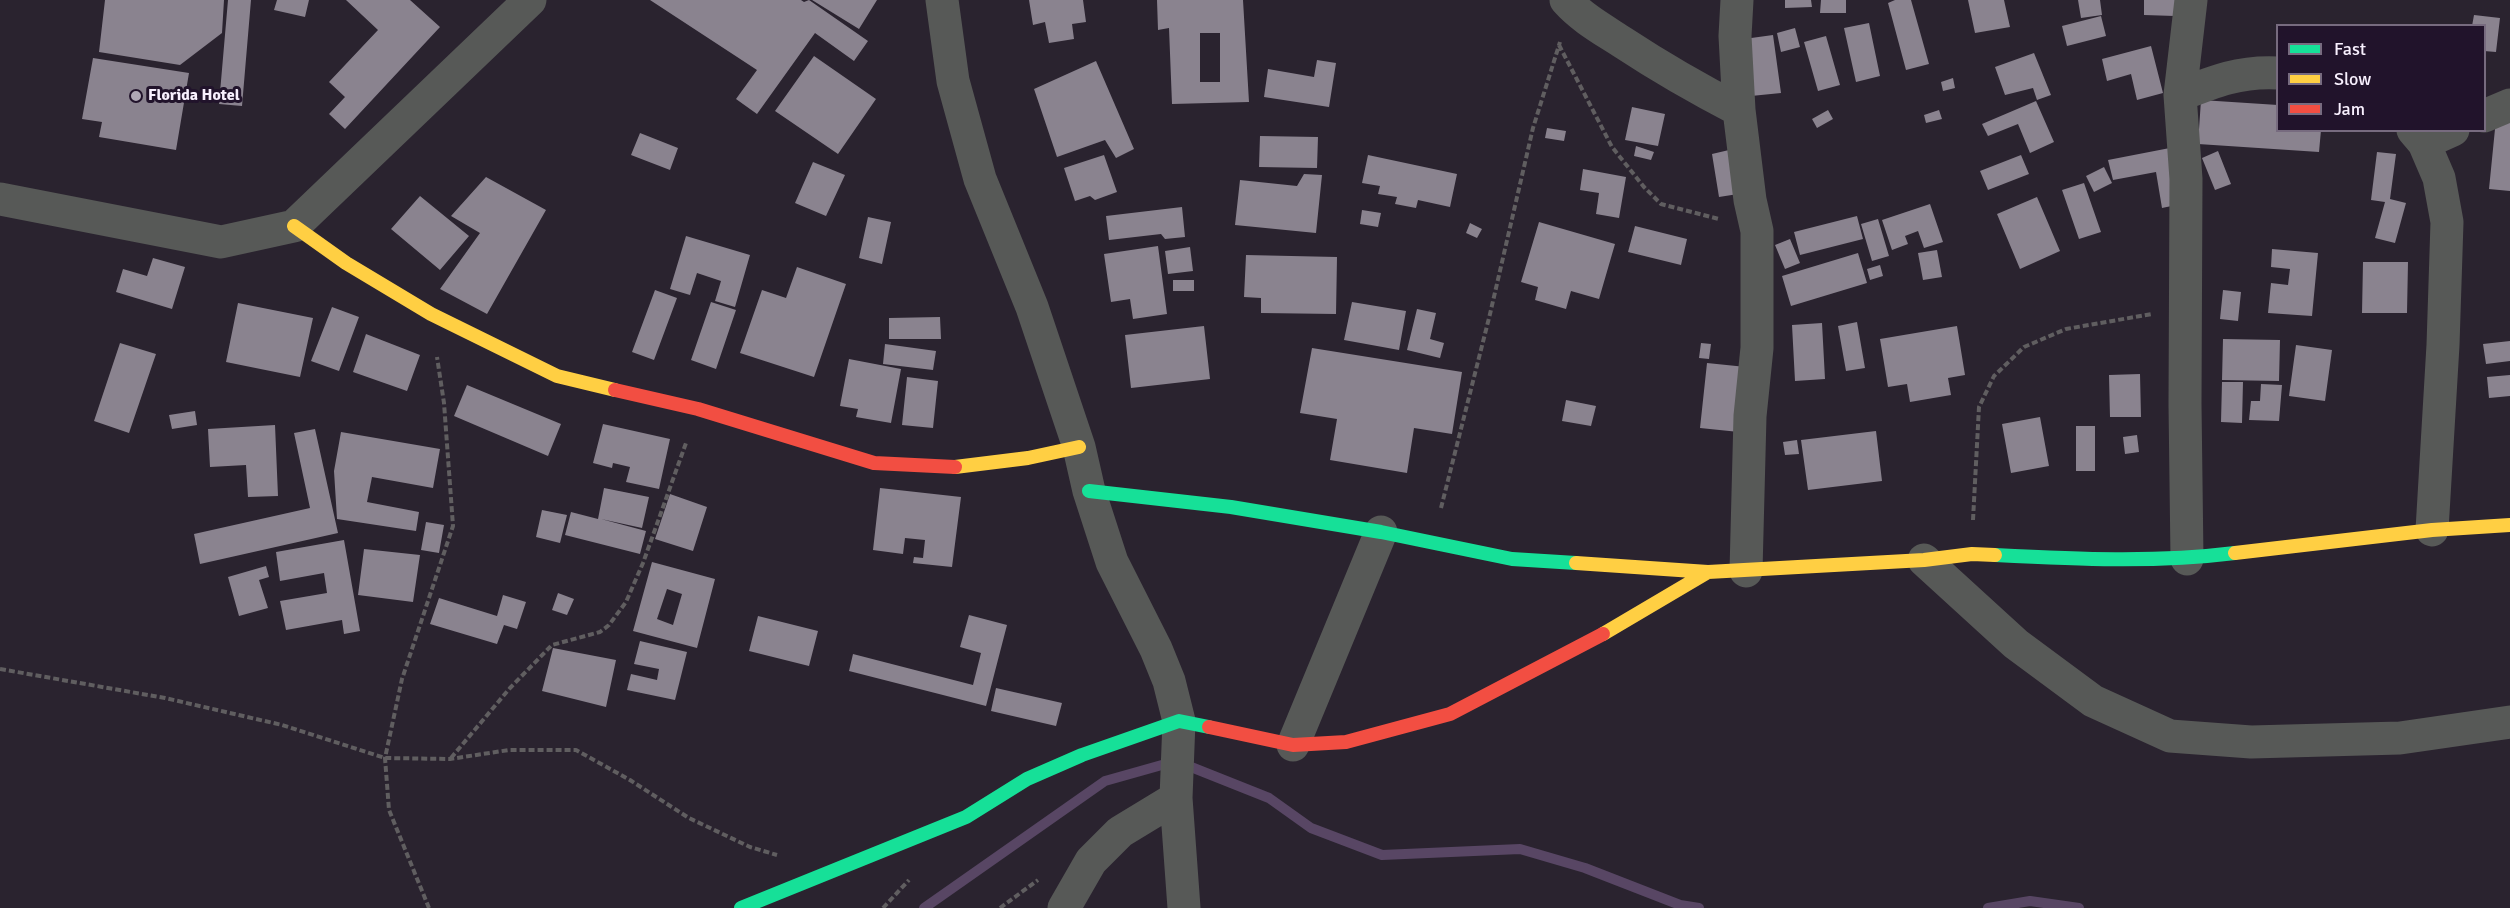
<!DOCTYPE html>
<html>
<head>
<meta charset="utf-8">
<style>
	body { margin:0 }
	#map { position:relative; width:2510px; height:908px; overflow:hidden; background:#2a232f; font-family:Signika,sans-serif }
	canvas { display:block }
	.legend { position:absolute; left:2276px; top:24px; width:210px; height:108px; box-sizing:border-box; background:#21132b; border:2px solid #776b7f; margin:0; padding:8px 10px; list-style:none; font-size:18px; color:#f8f0fe }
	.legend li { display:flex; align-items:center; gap:12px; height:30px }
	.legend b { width:30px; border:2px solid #776b7f }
</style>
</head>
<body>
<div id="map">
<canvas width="2510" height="908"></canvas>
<ul class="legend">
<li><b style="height:8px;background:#16e098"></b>Fast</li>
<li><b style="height:8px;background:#ffcf43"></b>Slow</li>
<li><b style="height:8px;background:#f24e42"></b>Jam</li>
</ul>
</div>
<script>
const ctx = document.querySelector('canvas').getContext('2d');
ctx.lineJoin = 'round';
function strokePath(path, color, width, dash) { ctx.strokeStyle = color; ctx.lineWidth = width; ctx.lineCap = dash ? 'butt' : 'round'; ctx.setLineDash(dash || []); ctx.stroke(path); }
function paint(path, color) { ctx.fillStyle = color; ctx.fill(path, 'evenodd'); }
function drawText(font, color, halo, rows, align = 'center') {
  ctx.font = font + ' Signika,sans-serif'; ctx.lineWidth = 6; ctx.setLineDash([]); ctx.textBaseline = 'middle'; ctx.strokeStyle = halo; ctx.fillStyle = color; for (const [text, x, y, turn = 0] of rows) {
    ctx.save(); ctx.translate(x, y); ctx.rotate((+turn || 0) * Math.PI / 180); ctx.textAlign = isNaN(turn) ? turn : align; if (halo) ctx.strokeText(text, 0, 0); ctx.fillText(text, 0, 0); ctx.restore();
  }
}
strokePath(new Path2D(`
	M924,908l181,-127 71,-20 93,37 42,30 71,27 138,-6 65,19 95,37 19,3
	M1988,908l42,-7 49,7`), '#584664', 10);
paint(new Path2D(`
	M105,0h119l-2,33 -42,32 -81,-13z
	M228,0h23l-9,106 -23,-2z
	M277,0h32l-4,17 -31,-7z
	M346,0h64l30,27 -95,102 -16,-15 16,-17 -16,-15 49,-52z
	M650,0h151l3,2 5,-2 59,41 -14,20 -39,-28 -58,81 -21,-15 21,-29z
	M812,0h65l-18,29z
	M1029,0h54l3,22 -14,2 2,15 -25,4 -4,-21 -12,3z
	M1157,0h86l6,102 -77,2 -3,-76 -11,2zM1200,33h20v49h-20z
	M1785,0h26l1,7 -27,1z
	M1821,0h25v13h-26z
	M1895,0h16l18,64 -23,6 -18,-67z
	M1968,0h36l6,27 -35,6z
	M2078,0h22l2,15 -21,3z
	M2144,0h32l-1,16 -31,-1z
	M2474,15l26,3 -4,34 -12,-1v-25h-12z
	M2101,16l5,20 -39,10 -5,-20z
	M1869,23l11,53 -24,6 -12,-54z
	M1795,28l5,19 -19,5 -4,-19z
	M1773,35l8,58 -30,3 -7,-57z
	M1826,36l14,49 -22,6 -14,-49z
	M2151,46l12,47 -26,7 -6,-26 -24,7 -5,-22z
	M2034,53l17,42 -14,5 -4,-12 -28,7 -10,-28z
	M814,56l62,43 -38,55 -63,-43z
	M93,58l96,15 -13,77 -77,-13 3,-15 -20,-3z
	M1317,60l19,3 -7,44 -65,-10 4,-28 46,8z
	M1096,61l38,88 -18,9 -11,-18 -48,17 -23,-68z
	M1953,78l2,10 -12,3 -2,-9z
	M2201,100l77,5v25h43l-2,22 -121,-8z
	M2036,101l18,41 -24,11 -12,-29 -30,12 -6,-12z
	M1632,107l33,7 -7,32 -33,-6z
	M1828,110l5,9 -16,9 -5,-9z
	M1939,110l3,9 -16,4 -2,-8z
	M2496,119l14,2v70l-21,-2z
	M1547,128l19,3 -2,10 -19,-3z
	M640,133l38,15 -8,22 -39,-15z
	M1260,136l58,1 -1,31 -58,-1z
	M1636,146l18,6 -3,8 -17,-4z
	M2175,147l11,56 -24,5 -6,-36 -43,8 -5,-20z
	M1729,150l9,44 -19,3 -7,-43z
	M2218,151l13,33 -16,6 -13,-32z
	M2377,152l19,2 -6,45 16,4 -11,40 -20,-5 10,-36 -14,-2z
	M1104,155l13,37 -22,8 -5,-4 -15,5 -11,-33z
	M1368,155l89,19 -7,33 -32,-7 -2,8 -21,-4 2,-7 -19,-3 2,-8 -18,-3z
	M2021,155l8,19 -41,16 -8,-19z
	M813,162l32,13 -19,41 -31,-13z
	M2104,167l8,16 -18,9 -8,-16z
	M1583,169l43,8 -7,41 -23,-4 3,-21 -19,-3z
	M1304,174l18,1 -6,58 -81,-8 5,-45 57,6z
	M486,177l60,33 -59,104 -47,-25 40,-56 -29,-17z
	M2084,183l17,49 -22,7 -17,-49z
	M420,196l49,40 -29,34 -49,-41z
	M2037,197l23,54 -40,18 -23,-55z
	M1930,204l13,38 -19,6 -6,-17 -13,5 3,8 -16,6 -10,-30z
	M1182,207l3,30 -20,2 -4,-5 -52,6 -3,-24z
	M1362,210l19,3 -3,14 -18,-3z
	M1857,216l6,23 -63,16 -6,-23z
	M868,217l23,5 -9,42 -23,-6z
	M1878,219l11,37 -17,5 -11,-37z
	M1539,222l76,22 -16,55 -28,-8 -5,18 -31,-9 3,-13 -17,-5z
	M1470,223l12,6 -5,9 -11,-5z
	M1635,226l52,13 -6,26 -53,-13z
	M686,236l64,19 -15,52 -20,-6 6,-20 -24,-8 -7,22 -20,-6z
	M1790,239l10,24 -15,6 -10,-24z
	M1158,246l9,68 -34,5 -3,-20 -19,3 -7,-48z
	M1190,247l3,24 -25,3 -3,-23z
	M2272,249l46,4 -6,63 -44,-3 3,-30 17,2 2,-16 -19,-2z
	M1937,250l5,27 -19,3 -5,-27z
	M1858,253l9,30 -76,23 -9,-30z
	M1246,255l91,2 -1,57 -75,-1v-15l-17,-1z
	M153,258l32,9 -13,42 -56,-17 7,-23 24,7z
	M2363,262h45l-1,51h-45z
	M1880,265l3,11 -13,4 -3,-11z
	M797,267l49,17 -32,93 -74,-24 22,-63 24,8z
	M1173,280h21v11h-21z
	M655,290l22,8 -23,62 -22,-8z
	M2223,290l18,2 -3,29 -18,-2z
	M711,302l25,8 -20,59 -25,-9z
	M1352,302l54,9 -7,39 -55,-10z
	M238,303l75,15 -13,59 -74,-15z
	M332,307l27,10 -20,54 -28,-10z
	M1417,309l19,4 -6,26 14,4 -4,15 -33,-8z
	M940,317l1,22h-52v-21z
	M1857,322l8,46 -19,3 -8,-45z
	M1822,323l3,56 -30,2 -3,-56z
	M1204,326l6,53 -79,9 -6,-53z
	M1957,326l8,49 -17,3 3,17 -41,7 -3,-18 -19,3 -8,-48z
	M366,334l54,21 -13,36 -54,-19z
	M2223,339l57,1 -1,41 -57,-1z
	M2510,341v20l-24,3 -3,-20z
	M120,343l36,11 -27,79 -35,-12z
	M1701,343l10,1 -2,15 -10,-1z
	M885,344l51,7 -3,19 -50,-6z
	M2296,345l36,5 -7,51 -36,-5z
	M1312,348l150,24 -10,62 -38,-6 -7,45 -77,-13 7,-41 -37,-6z
	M849,359l52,10 -10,54 -35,-6 2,-8 -18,-3z
	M1707,363l39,4 -7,65 -39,-4z
	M2140,374l1,43h-31l-1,-42z
	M2510,375v21l-21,2 -2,-21z
	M907,377l31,4 -5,47 -31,-3z
	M2222,382h21l-1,41 -21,-1z
	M2261,384l21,1 -3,36 -30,-1 2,-19h9z
	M467,385l94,39 -13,32 -94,-40z
	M1566,400l30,6 -5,20 -29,-5z
	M195,411l2,14 -25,4 -3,-14z
	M2040,417l9,49 -38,7 -9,-49z
	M603,424l67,15 -11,50 -33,-7 4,-15 -17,-4 -1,5 -19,-5z
	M275,425l3,71 -30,1 -2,-32 -36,2 -2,-38z
	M2076,426h19v45h-19z
	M315,429l23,104 -138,31 -6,-30 116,-26 -16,-75z
	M1876,431l6,50 -74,9 -7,-50z
	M341,432l99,17 -7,39 -61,-11 -5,25 52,10 -3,19 -79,-12 -3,-48z
	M2137,435l2,17 -14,2 -2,-17z
	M1797,440l2,14 -14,1 -2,-13z
	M604,488l45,9 -7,31 -41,-9 45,12 -6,23 -75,-19 6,-23 27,7z
	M880,488l81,9 -9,70 -39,-4 1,-6 9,1 2,-18 -20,-2 -2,16 -30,-4z
	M670,494l37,13 -14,44 -38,-12z
	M542,510l25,5 -7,28 -24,-6z
	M426,522l18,3 -5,28 -18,-3z
	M344,540l16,91 -16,3 -2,-14 -56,10 -6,-29 47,-8 -3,-20 -44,8 -4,-29z
	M364,549l56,6 -7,47 -55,-7z
	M652,562l63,17 -18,69 -64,-17zM667,589l15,5 -9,31 -16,-6z
	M266,566l3,11 -10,3 9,28 -29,8 -11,-39z
	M558,593l16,6 -7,16 -15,-5z
	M503,595l23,7 -9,27 -13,-4 -7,19 -67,-20 9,-26 58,18z
	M969,615l38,10 -21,81 -137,-35 4,-17 120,31 8,-32 -21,-6z
	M758,616l60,15 -9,35 -60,-15z
	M640,641l47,11 -12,48 -48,-10 4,-16 26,6 2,-11 -25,-5z
	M553,648l63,12 -10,47 -64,-16z
	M996,688l66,15 -6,23 -65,-15z`), '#8a838f');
strokePath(new Path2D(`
	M1559,45l53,102 32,40 17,17 58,15
	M1441,508l49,-194 43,-186 27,-86
	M1973,520l6,-113 15,-31 30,-29 42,-18 86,-15
	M0,669l165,29 117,27 103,33 65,1 59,-9h67l54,30 59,38 61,29 27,8
	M451,758l59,-70 42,-43 48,-13 9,-7 17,-23 17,-39 43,-120
	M429,908l-40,-98 -4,-52 17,-79 51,-153 -9,-123 -7,-46
	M883,908l26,-28
	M1000,908l38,-28`), '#605e60', 4, [6, 3]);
strokePath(new Path2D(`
	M942,0l11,81 27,98 52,128 47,140 10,44 23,71 44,87 13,32 10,40 -3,77 8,110
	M1566,0c16,18 36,29 56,42 38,25 76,47 117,68
	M1737,0l-2,36 4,74 11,90 7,31v117l-7,68 -4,155
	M2180,95c35,-14 60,-24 98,-22
	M2484,116l26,-11
	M2413,130l11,13 15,35 8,44 -4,123 -11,185
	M2424,143l29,-13
	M0,199l221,43 73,-16 236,-226
	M2187,559l-2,-155 1,-225 -6,-84 11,-95
	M1924,560l92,84 77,57 77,35 81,6 149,-4 110,-16
	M1293,745l88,-213
	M1064,908l27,-47 29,-29 56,-34`), '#575957', 33);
strokePath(new Path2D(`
	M1089,491l142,16 150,25 131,27 64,4
	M1995,555c80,4 160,8 240,-2
	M741,908l225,-91 61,-38 55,-24 97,-34 30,6`), '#16e098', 14);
strokePath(new Path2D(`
	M294,226l52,37 85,51 126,62 58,14
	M955,467l73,-9 51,-11
	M2235,553l197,-23 78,-5
	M1576,563l132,9 216,-12 48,-6 23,1
	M1603,634l105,-62`), '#ffcf43', 14);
strokePath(new Path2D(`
	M615,390l83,19 176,54 81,4
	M1209,727l84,18 53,-3 104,-28 153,-80`), '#f24e42', 14);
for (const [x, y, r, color] of [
	[136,96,6,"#b0a8b6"]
]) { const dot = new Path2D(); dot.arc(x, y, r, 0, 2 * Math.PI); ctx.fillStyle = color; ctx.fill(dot); strokePath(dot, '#21132b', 2); }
drawText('bold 16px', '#f8f0fe', '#21132b', [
	["Florida Hotel",148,96]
], 'left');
</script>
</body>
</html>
